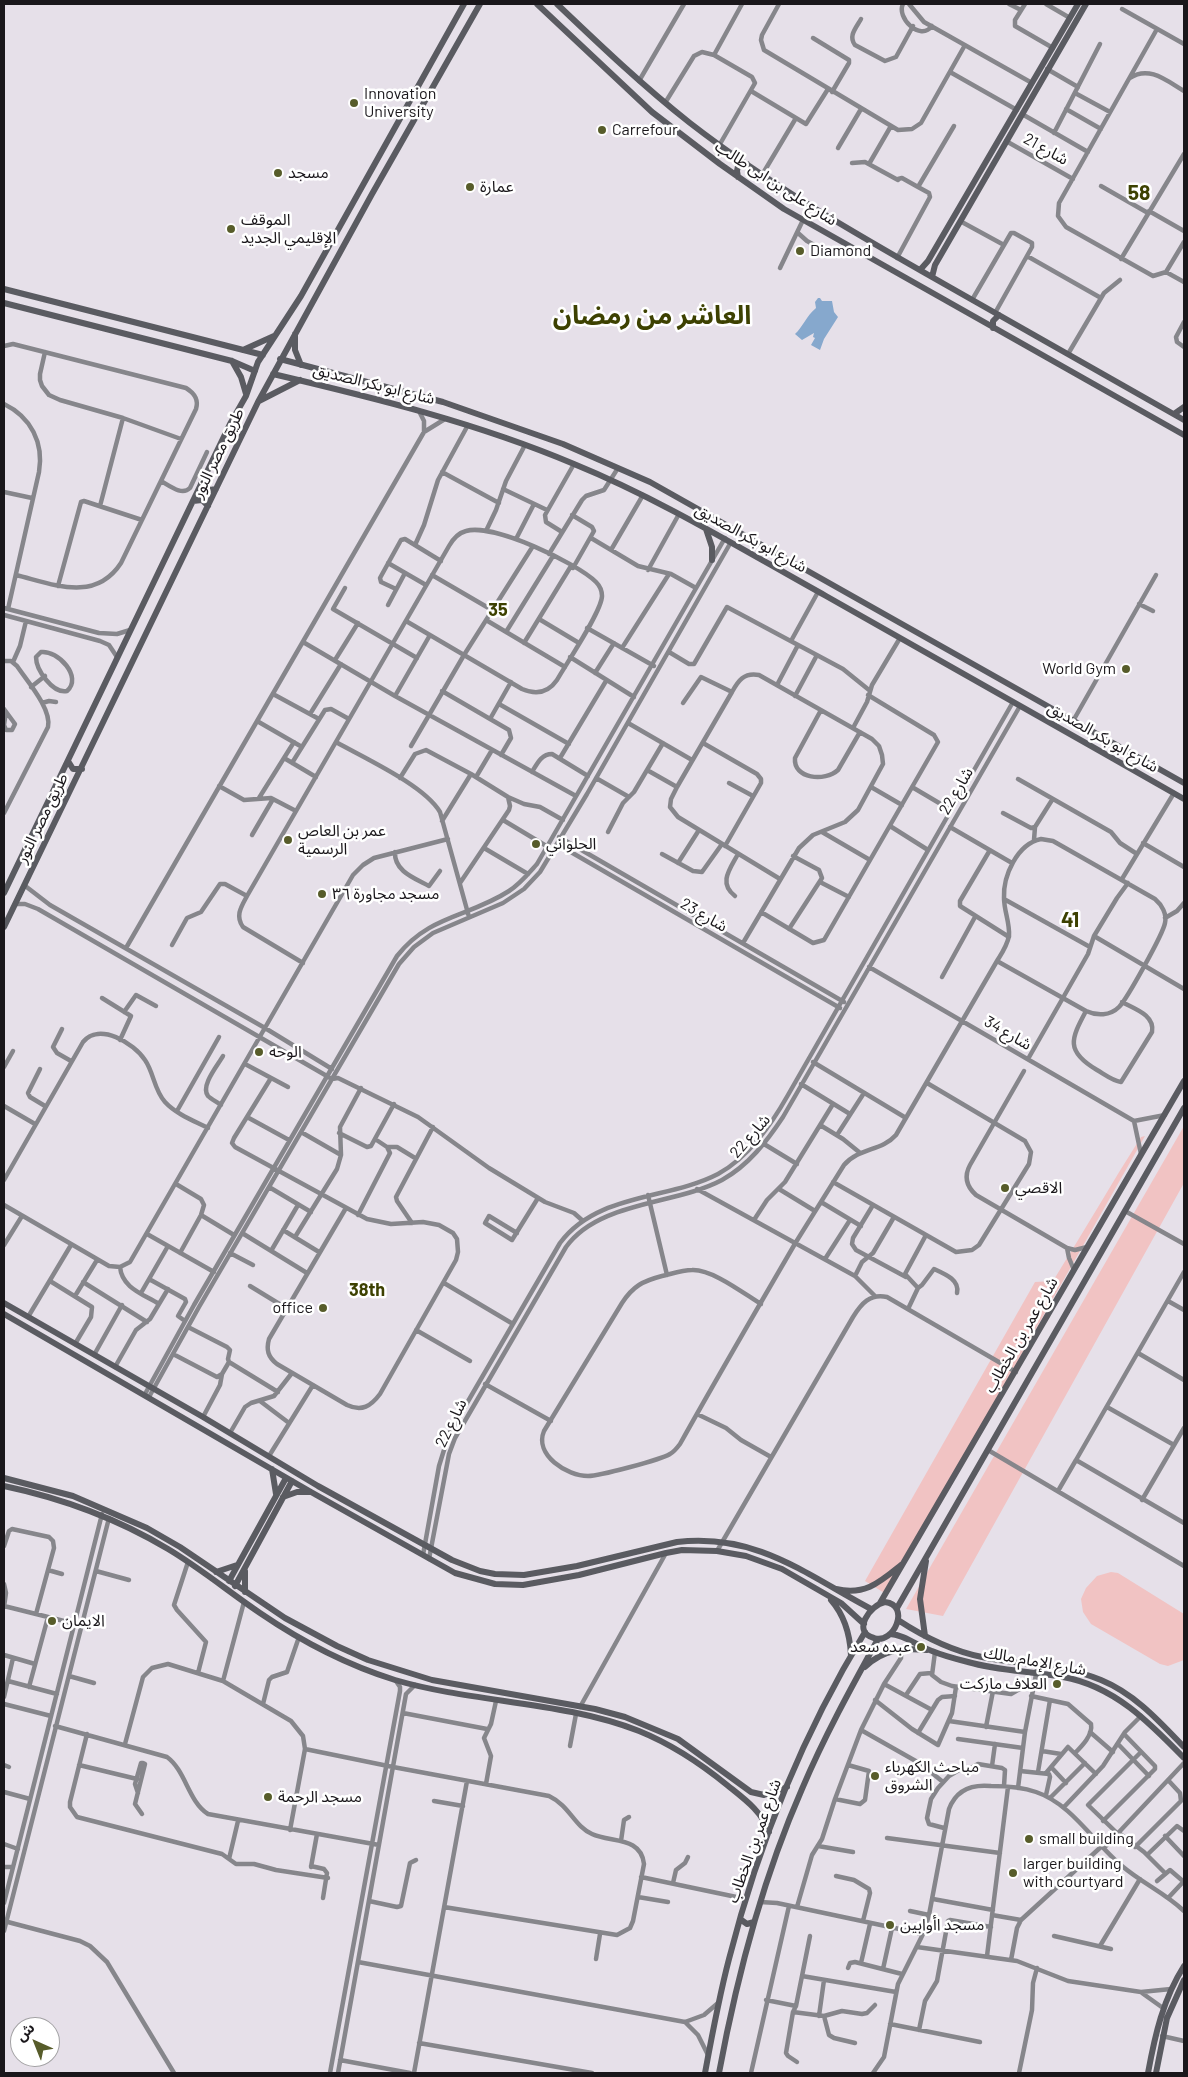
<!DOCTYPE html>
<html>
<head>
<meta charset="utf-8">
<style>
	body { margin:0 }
	#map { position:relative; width:1188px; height:2077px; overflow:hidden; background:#e6e0e9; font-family:Barlow,"Noto Sans Arabic",sans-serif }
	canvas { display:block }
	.frame { position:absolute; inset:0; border:5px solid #1a171b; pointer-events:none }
	.north { position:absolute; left:10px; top:2017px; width:50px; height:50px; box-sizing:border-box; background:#fff; border:1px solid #a3a2a4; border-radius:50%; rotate:316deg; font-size:14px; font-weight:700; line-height:20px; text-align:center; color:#1a171b }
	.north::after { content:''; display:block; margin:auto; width:18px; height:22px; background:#575c2a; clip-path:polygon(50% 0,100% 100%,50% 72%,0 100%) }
</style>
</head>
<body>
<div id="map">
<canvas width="1188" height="2077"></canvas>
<div class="frame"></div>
<div class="north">ش</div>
</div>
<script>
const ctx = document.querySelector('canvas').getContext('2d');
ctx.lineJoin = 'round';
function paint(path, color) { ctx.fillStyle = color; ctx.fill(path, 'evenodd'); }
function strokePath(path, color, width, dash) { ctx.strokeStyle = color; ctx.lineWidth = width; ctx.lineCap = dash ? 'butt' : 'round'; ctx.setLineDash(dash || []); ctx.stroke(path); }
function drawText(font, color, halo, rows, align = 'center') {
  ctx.font = font + ' Barlow,"Noto Sans Arabic",sans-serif'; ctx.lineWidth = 5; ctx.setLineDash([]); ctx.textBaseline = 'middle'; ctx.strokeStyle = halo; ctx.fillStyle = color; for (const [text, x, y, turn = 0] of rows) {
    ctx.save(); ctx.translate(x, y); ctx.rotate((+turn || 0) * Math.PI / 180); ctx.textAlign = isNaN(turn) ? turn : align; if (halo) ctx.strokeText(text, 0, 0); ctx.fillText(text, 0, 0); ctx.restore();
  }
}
paint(new Path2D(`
	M1184,1126v57l-241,433 -37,-7z
	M1145,1136l-259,458 -21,-13 170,-299 18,-1c30,-48 58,-97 88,-144z
	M1111,1572l7,1 66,41v46l-16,6 -8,-2 -69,-40 -8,-12 -2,-13 5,-11 11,-12z`), '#f1c3c3');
paint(new Path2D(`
	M818,298h2l2,3h10l2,11 4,5 -14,22 -4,11 -9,-5 4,-7 -2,-1 1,-4 -12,7 -7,-6c8,-7 11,-18 21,-26l-1,-6z`), '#86a8cd');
strokePath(new Path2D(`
	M779,4l-17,31 -1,5 3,10 134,80 14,-1 9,-6 44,-78
	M903,4c-7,13 17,38 29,22
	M909,4l15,18 108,61
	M1009,4l12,6
	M1025,4l-10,16v6l38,22
	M1046,4l24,14
	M1122,9l62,35
	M861,19c-5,9 -13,17 -6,26l30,16 11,-4 17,-31
	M1157,29l-98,174 -1,13 8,11 87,49 13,-4 18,-30
	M813,38l36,22v3l-17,29
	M1047,69l31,18
	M950,72l67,38
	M1130,78c19,-13 37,3 54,13
	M639,81l45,-77
	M751,91l55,33 22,-35
	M1075,93l35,19
	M665,103l29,-47 8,-4 12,3
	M1066,109l35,20
	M1022,114l66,38
	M1054,133l46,-89
	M1006,141l67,38
	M720,144l35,-61 -3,-6 -38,-22 28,-51
	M838,148l23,-39
	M852,163l13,-1 33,18
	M869,164l22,-38
	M762,175l34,-57
	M898,179l4,-1 16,9 36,-61
	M1101,186l47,27
	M1149,211l35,20
	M960,221l44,24
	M798,233l9,8 20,11
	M1027,256l74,42
	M897,258l33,-61 -1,-4 -11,-6
	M1121,259l63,-105
	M780,268l23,-48
	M1166,272l18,10
	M972,300l39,-67h3l18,10v4l-37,66
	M1184,322l-8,15 1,5 7,5
	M4,346l9,-2 173,44c8,5 13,11 10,21l-75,154c-26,40 -68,21 -105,12
	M45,352l-5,22v6l2,6 7,9 11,5 63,18 58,21
	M1068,354l36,-61 16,-13
	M4,404c27,13 40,39 35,68l-31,137
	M419,411l5,10v11
	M442,472l57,31
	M161,481c9,5 21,15 29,7l17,-36
	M503,489l44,21
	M4,492l28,6
	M100,506l23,-88
	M572,515l20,12 2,4 -21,37
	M486,531l10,-21 10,-29 19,-36
	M562,532l-16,-10 -1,-7 29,-51
	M591,538l47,28 33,8 25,14
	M516,539l18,-35
	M415,545l9,-20 14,-45 30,-55
	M611,550l32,-55
	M549,554l33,-54 4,-4 18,-6 14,-22
	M388,563l38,22
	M648,570l31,-56
	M432,575l60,35
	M58,586l23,-84 3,-1 58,19
	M345,588l-12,21 84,49
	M396,589l-15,-7 -1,-4 21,-38 4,-1 36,22
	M1139,604l14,7
	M388,605l17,-32
	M4,608l95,25 18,1 13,-4
	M4,615l96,26 9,4 8,12
	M539,619l40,24
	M486,620l79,47
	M587,628l67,38
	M506,632l47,-76
	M791,641l27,-49
	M303,642l92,54 181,100
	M524,643l47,-77
	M622,648l47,-74
	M41,652c17,-2 42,25 26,39 -14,3 -31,-21 -31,-34z
	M669,652l20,12h5l33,-57 116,62 26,21
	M570,657l64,40
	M335,660l23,-37
	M4,661h7l6,5c10,15 35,43 31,61l-44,86
	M13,662l7,-16 6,-25
	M595,673l19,-30
	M777,685l21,-40
	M31,687l14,-11
	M442,691l67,39 2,8 -10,17
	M273,694l46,25
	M395,696l35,-61
	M795,696l22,-41
	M42,703l7,-2 7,1
	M683,703l18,-26 31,15
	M499,704l70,40
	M4,709l11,15 -3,6h-6l-2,-5 2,-13
	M821,710l-26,48c-2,21 30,24 43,12l22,-38
	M310,714l31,-50
	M490,719l21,-37
	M257,721l45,26
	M1073,721l83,-146
	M628,723l64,37
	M853,728l14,-26 5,-17 28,-47
	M336,742c28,16 88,43 104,70l29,105
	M703,743l54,31 4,5v4l-36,63
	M411,746l53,-91 69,-109
	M284,758l32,19
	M560,758l46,-77
	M292,763l33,-53 6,-1 18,10
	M647,770l30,17
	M532,772c5,-8 9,-18 20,-18l36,22
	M476,777l16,-27
	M400,778l15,-24 11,-4 45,24 37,23 2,9 -1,4 -49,73
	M596,778l33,19
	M1018,779l93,53 9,11 17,11
	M729,783l24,13
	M219,786l25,14 27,-2 25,13
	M871,787l31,18
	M912,787l39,23
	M508,797l16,7 16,3 23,13
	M259,798l35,-56
	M1003,813l28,15 4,-1
	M503,820l45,27
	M442,821l29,-47
	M890,826l38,24
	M950,827l62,36
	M608,832l15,-29 11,-11 29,-49
	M822,832l48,28
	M252,835l21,-36
	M559,837l285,165
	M1041,839l12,2 102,58c7,6 12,15 10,24 -2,11 -38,76 -46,84 -9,9 -22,9 -33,4l-89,-50c5,-8 10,-15 12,-25 1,-13 -5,-25 -5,-38 -1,-22 13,-54 37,-59z
	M1034,840l1,-13 17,-27
	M1143,843l41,24
	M557,844l283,164
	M484,848l44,26
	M990,850l-30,51v5l49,31
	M395,852c-1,19 19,26 34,34l11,-15
	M662,854l31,17 9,1 20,-28
	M678,863l21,-33
	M1122,879l52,-86
	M820,882l29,15
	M24,885l26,20 215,123 67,41
	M735,896c-17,-13 -5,-27 3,-42
	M1004,899l86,48
	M15,904h10l13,5 294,170 6,-1 80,39 71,51 56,34 29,11 9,8
	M761,912l52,31 11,-3 114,-198 -4,-7 -66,-40
	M1165,918l12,-7 7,-8
	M789,929l33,-51 -3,-8 -26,-14
	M1094,936l90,53
	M743,943l56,-95 14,-13 32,-13 13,-12 25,-46 -1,-9 -3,-9 -7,-7 -113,-64c-15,-3 -21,6 -27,17l-55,95 -6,12 -1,8 8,10 102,62
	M172,945l15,-27 14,-6 19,-28h5l22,12
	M126,948l298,-516 21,-13
	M303,963l-60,-36c-8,-11 -2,-20 4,-31l202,-350c4,-7 9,-13 17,-15 27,-8 111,32 130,51 4,4 6,9 6,14 0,15 -36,68 -45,84 -9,13 -21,15 -35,9l-116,-68
	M869,967l265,154
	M942,977l33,-60
	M102,998l29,18 -11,24
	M1086,1011c-15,28 -21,40 11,59 7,4 16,11 24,12l31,-50c3,-17 -17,-23 -30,-30
	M124,1012l12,-17 20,11
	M62,1029l-9,18 4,6 14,8
	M1028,1059l60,-105 6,-18 23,-38 11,-15
	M813,1062l93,56
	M245,1064l43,23
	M4,1067l9,-16
	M40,1069l-12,24 2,4 15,9
	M1024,1071l-54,94c-6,11 -4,21 6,30l91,53 8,2 12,-3
	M271,1078l-37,60 -2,5 3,4 132,72 24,5 32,-2 16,3 14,8 4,6 1,13 -2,8 -76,134c-9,12 -18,18 -33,11l-70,-41c-9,-7 -11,-14 -8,-25l77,-131
	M801,1084l49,30
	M221,1105c-4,-3 -10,-6 -13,-9 -8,-10 10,-31 15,-40
	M4,1106l31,18
	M177,1111l42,-74
	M247,1117l42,23
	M1134,1121l7,33
	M1134,1121l31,-6
	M820,1125l23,14 16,13
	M301,1132l40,23
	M339,1133l28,14 4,-1 23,-42
	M837,1135l27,-42
	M764,1144l33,20
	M387,1147h10l18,11
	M4,1180l79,-138c16,-20 51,1 62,18 9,13 9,30 20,42 11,12 29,19 43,26
	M833,1182l123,70 16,-2 7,-5 50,-81 2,-12 -6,-11 -98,-58
	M176,1184l25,15 3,6 -3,10 -21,38
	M269,1187l42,25
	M697,1189l158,87 20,20
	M779,1189l36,22
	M648,1195l19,80
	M821,1202l40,24
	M4,1205l105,61 11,1 10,-5 223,-387 10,-10 11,-7 74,-19
	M873,1205l-20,33 -1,6 4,6 50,27
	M1125,1211l59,33
	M201,1215l33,20
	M358,1215l32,-62 -3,-6 -12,-8
	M754,1220l13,-20 18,-18 48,-78
	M412,1223l-15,-22 -1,-4 37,-70
	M283,1230l36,22
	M242,1233l65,40
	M517,1233l-28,-17 -4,7 27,17 26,-42
	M147,1234l67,38
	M295,1237l42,-68 4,-14 -1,-28 21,-39
	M4,1245l18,-29
	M1067,1248l2,10 5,12
	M271,1251l27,-46
	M230,1253l23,12
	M825,1259l25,-39
	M120,1267c2,21 23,27 39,37
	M1184,1272l-108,188 108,63
	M855,1276l7,-14 11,-9 21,-36
	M149,1279l36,20 1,3 -8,14 7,5
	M50,1281l42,26 -1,10 -16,27
	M83,1282l64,40
	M444,1283l69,41
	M250,1286l36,22
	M918,1288l4,-3 12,-16c11,5 26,11 23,24
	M141,1293l27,-47
	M75,1296l22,-36
	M1168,1301l16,9
	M761,1304c-18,-11 -49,-35 -69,-34 -10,0 -21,4 -30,6 -19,5 -29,10 -40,27l-78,128c-10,24 23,45 44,45 11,0 72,-16 82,-22 4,-2 7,-6 10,-10 38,-68 77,-135 116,-202 16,-26 32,-51 48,-77 14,-17 38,-14 52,-30l101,-174
	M908,1309l10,-21 -13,-14 21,-39
	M28,1317l43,-72
	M188,1327l39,20 3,3 -2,9 1,3 49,30
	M416,1330l54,31
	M1138,1353l46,27
	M173,1354l44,23 5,-3 7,-12
	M94,1355l28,-50
	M115,1367l21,-37 14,-11 18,-30
	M485,1384l66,37
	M145,1394l49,-89 203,-349c32,-41 72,-39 112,-65 11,-7 19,-17 28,-27l188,-326
	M149,1397l50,-90 200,-343 15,-17 19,-14 70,-30 21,-14 16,-17 47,-78 144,-252
	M260,1401l29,22
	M1107,1407l67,38
	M697,1414l29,14 15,12 30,17
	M203,1417l17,-32 2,-11
	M230,1433l15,-26 6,-4 23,-7 18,-23
	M988,1450l196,116
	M269,1456l44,-71
	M1058,1491l18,-31
	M1142,1500l42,-72
	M4,1546l5,-15 3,-2 37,8 4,4 1,7 -18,66
	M717,1551l136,-234c8,-13 17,-24 34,-20l129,75
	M423,1555l16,-89 10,-32 111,-191c37,-50 108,-43 158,-69 31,-17 53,-49 70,-79l225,-393
	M429,1559l20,-105 6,-16 111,-191c33,-46 109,-42 156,-67 27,-15 45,-39 61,-63l237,-411
	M188,1562l-14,43 3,5 29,32 -8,31
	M48,1570l14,4
	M96,1571l33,9
	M4,1584l2,9 -2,14
	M4,1606l72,18
	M935,1652l-3,23 9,7 11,4 59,8 12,-7 10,1
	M4,1655l31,9
	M69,1676l25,7
	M8,1681l49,13
	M223,1681l21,-79
	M884,1684l48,26
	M29,1687l19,-70
	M906,1695l14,-21 11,-1
	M1031,1696l37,8 23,20c2,11 -9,22 -16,29
	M4,1697l9,-39
	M875,1700l37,29 26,16 14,-32 4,-26
	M4,1704l47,12
	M263,1704l6,-24 3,-3 15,-5 12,-35
	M580,1707l86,-154
	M403,1713l84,16
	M949,1721l76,11
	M55,1726l112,31c19,14 21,44 41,57l171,31
	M986,1727l7,-36
	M861,1730l60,34 22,18
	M1090,1732l23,20
	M918,1733l20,-33 4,-3 13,-1
	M87,1734l-17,68v5l7,10 145,37 14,10h18l22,6 52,8
	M958,1739l65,9
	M125,1744l18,-67 9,-9 16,-4 55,17 68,40 12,15 2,13 -15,81
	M1118,1744l31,32
	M570,1746l6,-32
	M305,1749l88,18 156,29c21,10 25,30 43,38 19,9 49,2 52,30l-11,57 -3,7 -13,7 -173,-28
	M1042,1751l19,3
	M4,1765l5,2
	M79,1765l58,14
	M992,1766l3,-22
	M1051,1767l15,16
	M1020,1771l29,3 1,3 -4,18
	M1038,1772l12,-72
	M1046,1773l22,-26 28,27
	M486,1784l5,-28 -7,-18 7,-14 5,-23
	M1018,1788l7,-56 13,-68
	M4,1792l26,7
	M138,1793l-3,-9 6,-21h2l2,1 -10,40 7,10
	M1050,1798l35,-35
	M835,1799l25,5 5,-4 4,-29 -21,-6
	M434,1801l29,5
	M1064,1807l39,-41 22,-34 16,-16
	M1103,1821l52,-52v-3l-31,-32
	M944,1828l-15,-4 -2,-6 4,-19 7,-11 11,-12 10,-6 12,-2 7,-4 24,4 3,2 -1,16
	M1119,1833l25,19 21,21
	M1118,1834l-30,-29 53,-53
	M1165,1836l19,20
	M887,1838l113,15
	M621,1841l3,-21 5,-3
	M4,1844l14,5
	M818,1846l35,6
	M1135,1847l46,-46 -1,-8 -12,-13
	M1104,1848l80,-85
	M1147,1855l30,-29 7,5
	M229,1859l9,-38
	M311,1866l13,3 3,4 -4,25
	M4,1867h9
	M311,1867l6,-33
	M836,1876l18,4 15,9 1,4 -7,28
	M641,1877l105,22
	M1157,1881l13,-11 14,12
	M673,1883l3,-13 9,-7 3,-6
	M638,1897l30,5
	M1169,1897l15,-16
	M933,1899l60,11
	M369,1901l28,6 4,-1 9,-43 6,-3
	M760,1902l17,1 146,31
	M4,1903l98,-389
	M797,1907l15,-52 10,-16 13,-40 26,-69 23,-46 17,-26v-9
	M910,1911l19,4
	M992,1915l29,5
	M4,1921l76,20 10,5 17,16 67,111
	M4,1931l105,-413
	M1054,1936l57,13
	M1100,1946l40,-67
	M917,1947l100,14 51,20 73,11 30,-3
	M987,1956l21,-169
	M596,1959l4,-25
	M1011,1960l6,-32 4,-8 81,-74
	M358,1962l327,60 19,-7 14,-12
	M861,1963l9,-39
	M848,1968l2,-5 5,-1 47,12
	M883,1969l9,-41
	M802,1976l94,16
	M1142,1993l21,15
	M766,2000l30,6
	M793,2012l31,4 18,-5 20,3 5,-1 8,-8
	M819,2016l5,-36
	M824,2016l5,19 5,3 21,5
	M685,2022l13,13 10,20
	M890,2024l90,18
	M919,2030l6,-29 12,-20 11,-60 2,-1 41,7
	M1162,2036l22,5
	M419,2043l173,30
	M340,2060l70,13
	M797,2062l-9,-6 -2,-3 7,-41 3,-6 14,-70
	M330,2073l70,-382v-4l-4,-6
	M338,2073l68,-379 9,-9
	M414,2073l53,-292
	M751,2073l38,-167
	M873,2073l11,-16 14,-73 25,-50 6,-19 20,-106c7,-19 22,-25 42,-23 15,0 31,1 45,6 36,12 58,51 86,74 20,17 43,27 62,45
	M1019,2073l13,-63 1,-27 4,-15`), '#86868b', 4.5);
strokePath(new Path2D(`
	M537,4l115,108 68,52 64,45 400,226
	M557,4c43,41 86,82 133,119 80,62 168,112 256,162 80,45 159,90 238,135
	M738,177l-1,-6 1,-5 9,-2
	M920,270l8,-9 150,-257
	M932,277l3,-12 151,-261
	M4,289l259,66
	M4,303l228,58 23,10
	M993,328v-7l6,-6
	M295,334v16l6,15
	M243,350l31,-14
	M280,359l163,43 120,42 87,38 534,301
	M232,361l9,16 5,17
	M273,374c102,24 204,49 301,90 88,36 169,86 252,132 120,68 239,135 358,203
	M259,401l41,-21
	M1174,414l10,-7
	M201,484l9,6 6,-1
	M193,501l9,-1 6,6
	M706,529l6,18v13
	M68,761l5,8h9
	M4,893l226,-469 16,-28 12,-34 43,-66 163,-292
	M4,927l254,-525 114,-208 108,-190
	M4,1303l199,114 115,69 134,74 28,11 15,3 29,1 53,-9 100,-24c80,-9 128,32 194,67
	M4,1314l307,178 144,81 40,11 28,1 56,-10 87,-22 16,-3 35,1 29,5 36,13 59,34 23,21
	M272,1469l4,25
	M4,1478l69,18 74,32 33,19 105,71 52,28 31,14 64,20 163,29 30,8 53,22 73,53 13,3 23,-8
	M4,1486c57,12 114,33 164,63 32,19 61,43 92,64 41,28 87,52 135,67 79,23 167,21 244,51 32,13 61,32 88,54 16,13 35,26 42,47
	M283,1497l14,-5h12
	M216,1572l21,-7
	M229,1581l57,-103
	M235,1586l57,-105
	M836,1589c29,7 44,-7 65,-24
	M245,1592v-21
	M831,1600c14,16 19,35 20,55
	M885,1602c26,3 9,43 -11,36 -23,-6 -4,-33 11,-36z
	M880,1603l304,-522
	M897,1608l287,-500
	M898,1620c26,17 54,31 84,37 40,8 81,7 119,23 34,14 58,41 83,67
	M890,1634c16,1 27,12 42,17 12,5 24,8 36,11 31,9 64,9 95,15 51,9 86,45 121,81
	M925,1636l-5,-37 6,-38
	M865,1667c18,-18 38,-19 62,-17
	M740,1919l7,5 7,-2
	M705,2073c7,-38 14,-76 24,-114 29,-114 75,-227 136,-327
	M719,2073c18,-97 43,-193 83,-284 22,-52 49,-101 76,-150
	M1148,2073c7,-38 15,-74 36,-107
	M1156,2073l11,-55 17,-38`), '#5a5b61', 6);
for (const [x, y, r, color] of [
	[354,103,5,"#575c2a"],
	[602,130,5,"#575c2a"],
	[278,173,5,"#575c2a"],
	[470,187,5,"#575c2a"],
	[231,229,5,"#575c2a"],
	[800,251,5,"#575c2a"],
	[1126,669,5,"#575c2a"],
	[288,840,5,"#575c2a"],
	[536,844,5,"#575c2a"],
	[322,894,5,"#575c2a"],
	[259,1052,5,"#575c2a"],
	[1005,1188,5,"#575c2a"],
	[323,1308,5,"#575c2a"],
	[52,1621,5,"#575c2a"],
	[921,1647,5,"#575c2a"],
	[1057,1684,5,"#575c2a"],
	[875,1776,5,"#575c2a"],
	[268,1797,5,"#575c2a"],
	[1029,1839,5,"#575c2a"],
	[1013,1873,5,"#575c2a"],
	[890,1925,5,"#575c2a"]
]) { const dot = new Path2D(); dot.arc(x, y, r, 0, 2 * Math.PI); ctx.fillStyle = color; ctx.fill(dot); strokePath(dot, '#fff', 2); }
drawText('16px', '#1a171b', '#fff', [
	["Innovation",364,94],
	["University",364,112],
	["Carrefour",612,130],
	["مسجد",288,173],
	["عمارة",480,187],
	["الموقف",241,220],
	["الإقليمي الجديد",241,238],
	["Diamond",810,251],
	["World Gym",1116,669,"right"],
	["عمر بن العاص",298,831],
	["الرسمية",298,849],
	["الحلواني",546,844],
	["مسجد مجاورة ٣٦",332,894],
	["الوحه",269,1052],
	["الاقصي",1015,1188],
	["office",313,1308,"right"],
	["الايمان",62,1621],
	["عبده سعد",911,1647,"right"],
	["العلاف ماركت",1047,1684,"right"],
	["مباحث الكهرباء",885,1767],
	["الشروق",885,1785],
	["مسجد الرحمة",278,1797],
	["small building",1039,1839],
	["larger building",1023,1864],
	["with courtyard",1023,1882],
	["مسجد اأوابين",900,1925]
], 'left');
drawText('16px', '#1a171b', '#fff', [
	["شارع 21",1046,149,29],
	["شارع على بن ابى طالب",776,183,33],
	["شارع ابو بكر الصديق",374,384,14],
	["طريق مصر النور",218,453,-64],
	["شارع ابو بكر الصديق",751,538,29],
	["شارع ابو بكر الصديق",1103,737,30],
	["شارع 22",956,791,-60],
	["طريق مصر النور",42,818,-64],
	["شارع 23",704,915,30],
	["شارع 34",1008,1033,30],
	["شارع 22",750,1136,-49],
	["شارع عمر بن الخطاب",1021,1335,-60],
	["شارع 22",451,1423,-64],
	["شارع الإمام مالك",1035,1661,10],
	["شارع عمر بن الخطاب",754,1841,-70]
]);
drawText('bold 18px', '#3d4101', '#fff', [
	["35",498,610],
	["38th",367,1290]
]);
drawText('bold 21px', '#3d4101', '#fff', [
	["58",1139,193],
	["41",1070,920]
]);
drawText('bold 26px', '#3d4101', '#fff', [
	["العاشر من رمضان",652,315]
]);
</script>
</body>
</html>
